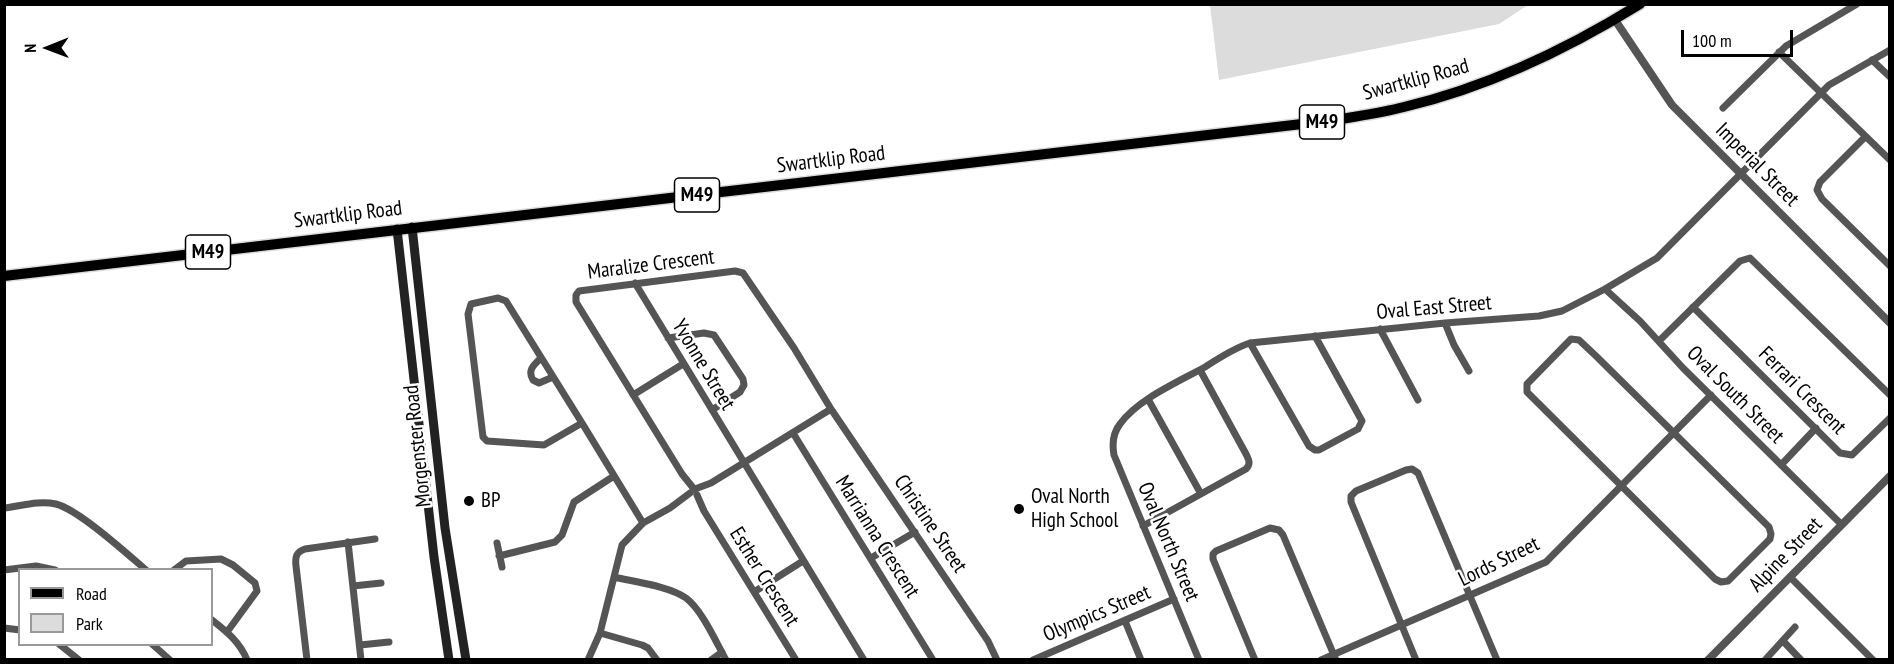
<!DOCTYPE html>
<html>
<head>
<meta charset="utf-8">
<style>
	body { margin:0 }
	#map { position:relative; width:1894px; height:664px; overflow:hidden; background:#fff; font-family:"PT Sans Narrow",sans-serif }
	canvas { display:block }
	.frame { position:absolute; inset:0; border:6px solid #000; pointer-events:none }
	.legend { position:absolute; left:18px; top:568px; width:195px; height:78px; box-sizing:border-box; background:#fff; border:2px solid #999; margin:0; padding:8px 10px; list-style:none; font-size:18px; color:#000 }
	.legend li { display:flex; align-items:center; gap:12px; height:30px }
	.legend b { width:30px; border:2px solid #999 }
	.north { position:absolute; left:18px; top:18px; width:60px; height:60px; -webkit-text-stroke:4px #fff; paint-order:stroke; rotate:269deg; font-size:16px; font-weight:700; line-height:24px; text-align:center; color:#000 }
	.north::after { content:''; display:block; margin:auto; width:21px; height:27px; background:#000; clip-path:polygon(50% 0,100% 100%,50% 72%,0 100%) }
	.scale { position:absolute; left:1681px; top:30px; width:112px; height:27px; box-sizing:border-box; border:3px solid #000; border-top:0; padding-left:8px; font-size:18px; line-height:21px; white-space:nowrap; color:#000; -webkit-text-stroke:4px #fff; paint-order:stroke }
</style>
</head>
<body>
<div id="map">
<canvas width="1894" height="664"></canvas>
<div class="frame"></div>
<ul class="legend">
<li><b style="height:8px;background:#000"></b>Road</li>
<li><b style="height:16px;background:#dcdcdc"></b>Park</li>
</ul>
<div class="north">N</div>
<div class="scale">100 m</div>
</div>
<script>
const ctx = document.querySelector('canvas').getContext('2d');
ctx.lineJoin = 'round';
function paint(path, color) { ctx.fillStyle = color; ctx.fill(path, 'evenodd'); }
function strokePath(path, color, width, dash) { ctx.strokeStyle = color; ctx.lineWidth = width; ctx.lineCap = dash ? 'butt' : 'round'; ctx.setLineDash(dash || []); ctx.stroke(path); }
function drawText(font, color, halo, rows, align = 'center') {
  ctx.font = font + ' "PT Sans Narrow",sans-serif'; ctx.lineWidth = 5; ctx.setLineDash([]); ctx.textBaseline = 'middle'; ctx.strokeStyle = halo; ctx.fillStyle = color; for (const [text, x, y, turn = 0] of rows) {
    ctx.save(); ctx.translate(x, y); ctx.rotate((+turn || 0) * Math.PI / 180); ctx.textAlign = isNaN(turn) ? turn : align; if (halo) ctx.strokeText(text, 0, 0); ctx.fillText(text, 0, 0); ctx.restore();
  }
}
paint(new Path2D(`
	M1210,5v-1l318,1 -29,19 -280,56z`), '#dcdcdc');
const primary = new Path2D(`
	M4,276l1332,-156c22,-4 45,-7 68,-13 84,-20 162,-57 236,-103`);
strokePath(primary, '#dbdbdb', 13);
strokePath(new Path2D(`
	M1779,52l111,108
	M1872,60l18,17
	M1723,108l63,-62 71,-42
	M1865,137l-45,45 -3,8 5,9 68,67
	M635,283l229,377
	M1605,289l35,32 43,47 158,156
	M1693,307l147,146 12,2 38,-37
	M1445,323l9,22 15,26
	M1380,329l38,71
	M668,338l36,-5 10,2 29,44 1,6 -4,7 -28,18
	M1571,339l8,1 17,16 173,171 2,7 -1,5 -42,42 -7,1 -6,-3 -188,-187v-8z
	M1659,341l81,-80 10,-3 140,137
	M1250,343l59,103 6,4h4l39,-21 4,-8 -47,-85
	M541,358c-7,7 -14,12 -8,22l6,3 14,-6
	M633,395l50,-31
	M1148,399l53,95
	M582,423l-76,-122 -8,-3 -27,6 -3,10 15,123 4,4 57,4 38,-22 61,100
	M793,433l140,227
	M1781,465l35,-37
	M694,489l-12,-15 -106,-172v-7l3,-4 156,-20 8,2 51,75 37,61 157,232 9,19
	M695,489l16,-6 120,-74
	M697,495l7,16 92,149
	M4,508c17,-2 35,-8 52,-4 23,6 70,49 90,66
	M1143,526l103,-57c5,-5 3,-9 0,-15l-46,-84
	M348,542l13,118
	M497,543l5,24
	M499,556l56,-14 7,-7 12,-33 40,-26
	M871,558l44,-26
	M4,570l32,-4 19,4
	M174,570l12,-9 35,-2 12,6 22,18 2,8 -30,41
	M614,577c21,5 55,9 72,21 16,12 30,44 40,62
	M1790,577l83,83
	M353,586l28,-3
	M754,592l49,-31
	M212,620c14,11 28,22 35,40
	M1125,621l16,39
	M4,628l16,2
	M600,633l42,12 6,3 9,12
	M1783,641l18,19
	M59,644l20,16
	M152,644l18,16
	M360,645l29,-3
	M307,660l-11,-94c-1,-9 0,-14 9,-17l70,-10
	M588,660l12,-27 22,-88 21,-22 27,-15 20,-15
	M711,660l11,-8
	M1033,660l141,-61
	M1199,660l-85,-205c-2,-11 -1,-22 6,-31 18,-25 58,-42 85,-57 14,-9 29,-19 45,-24l195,-20 94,-7 23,-5 43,-22 52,-31 172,-173 61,-35
	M1255,660l-42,-101v-5l3,-3 54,-23 9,2 4,5 53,125
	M1321,660l225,-98 165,-167
	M1416,660l-65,-158v-6l5,-5 50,-21 6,-1 6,4 79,187
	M1765,660l30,-33`), '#555', 7);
strokePath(new Path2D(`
	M1615,20l57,85 218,218
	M1708,660l182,-184`), '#555', 8);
strokePath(new Path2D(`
	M412,227l33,301 21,132
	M397,229l37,328 15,103`), '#222', 9);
strokePath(primary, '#000', 10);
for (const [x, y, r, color] of [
	[469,501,6,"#000"],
	[1019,509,6,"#000"]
]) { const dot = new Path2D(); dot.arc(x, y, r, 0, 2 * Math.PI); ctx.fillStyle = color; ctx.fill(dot); strokePath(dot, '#fff', 2); }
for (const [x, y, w] of [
	[1322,122,45],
	[697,195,45],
	[208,252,45]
]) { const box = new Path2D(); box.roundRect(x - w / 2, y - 17, w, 34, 4.5); ctx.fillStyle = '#fff'; ctx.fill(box); strokePath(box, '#000', 1.5); }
drawText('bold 20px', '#000', null, [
	["M49",1322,122],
	["M49",697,195],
	["M49",208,252]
]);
drawText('21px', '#000', '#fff', [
	["Swartklip Road",1416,80,-15],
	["Swartklip Road",831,160,-7],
	["Imperial Street",1757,165,45],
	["Swartklip Road",348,215,-7],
	["Maralize Crescent",651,265,-7],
	["Oval East Street",1434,308,-5],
	["Yvonne Street",703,365,59],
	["Ferrari Crescent",1802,391,45],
	["Oval South Street",1735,395,45],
	["Morgenster Road",418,446,-96],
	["Christine Street",930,524,56],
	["Marrianna Crescent",877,537,58],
	["Oval North Street",1168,542,67],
	["Alpine Street",1786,555,-46],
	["Lords Street",1499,562,-26],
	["Esther Crescent",764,577,58],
	["Olympics Street",1097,614,-23]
]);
drawText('21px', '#000', '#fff', [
	["Oval North",1031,497],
	["High School",1031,521],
	["BP",481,501]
], 'left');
</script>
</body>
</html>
